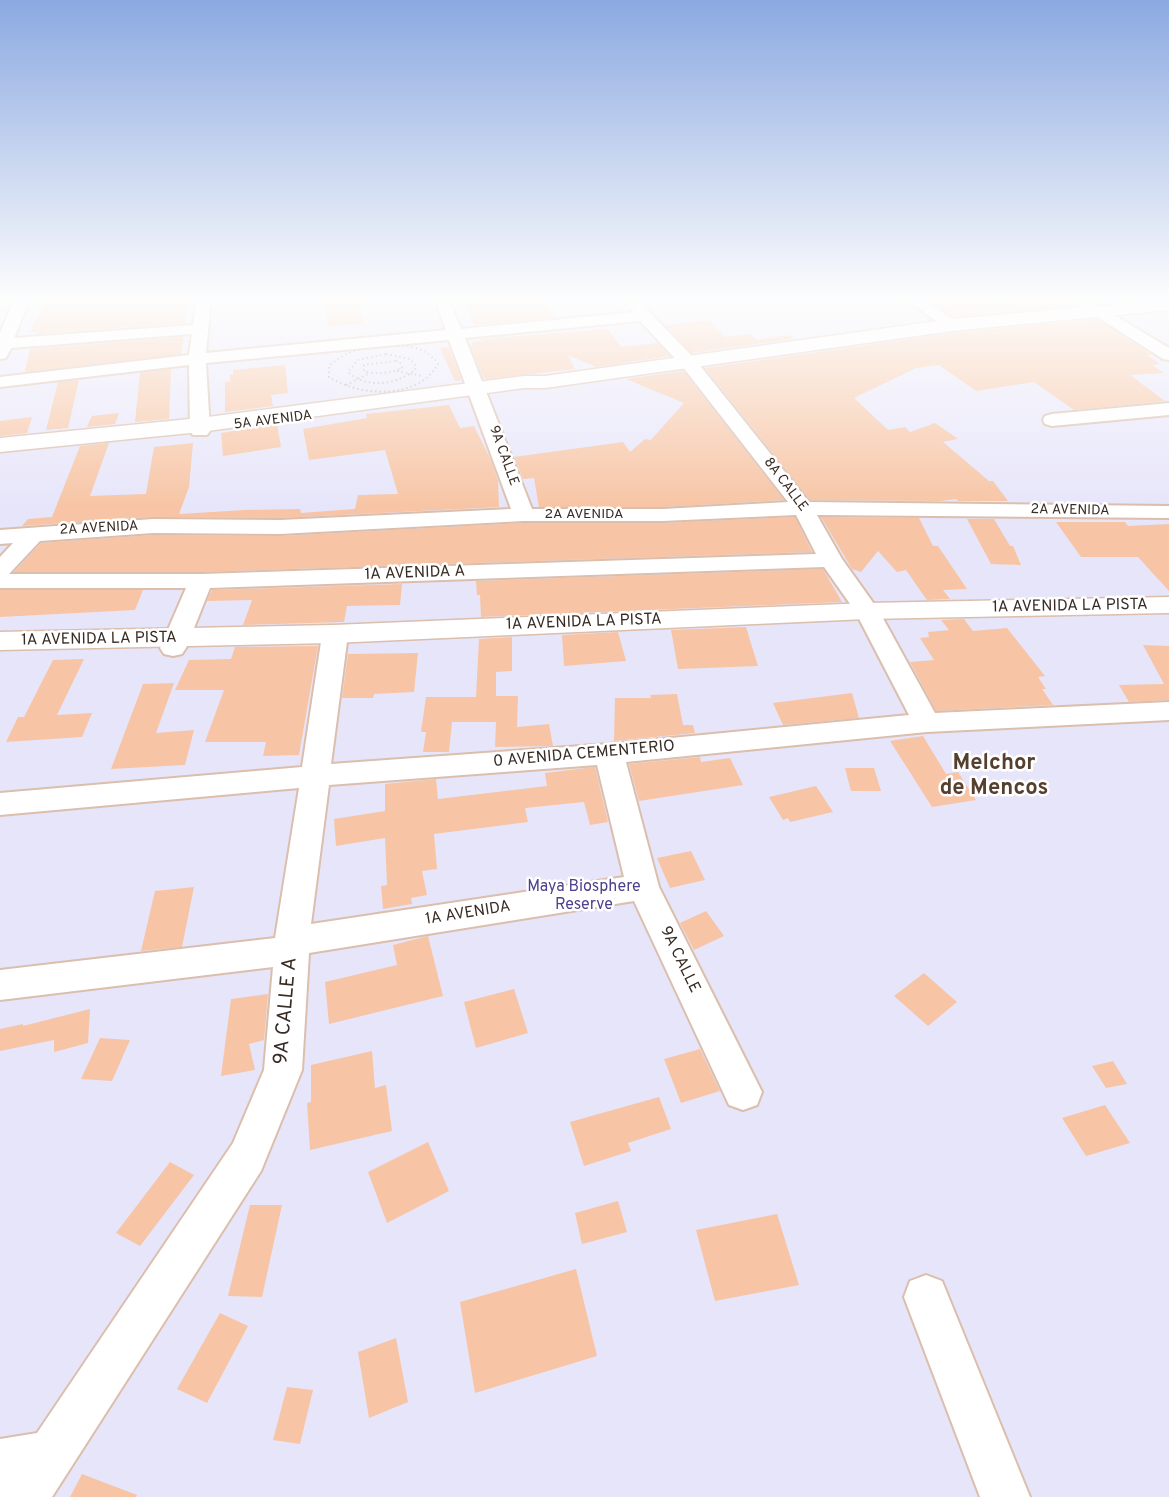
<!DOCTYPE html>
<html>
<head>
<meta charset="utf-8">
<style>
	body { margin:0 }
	canvas { display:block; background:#fbfbfb }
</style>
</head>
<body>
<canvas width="1169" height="1497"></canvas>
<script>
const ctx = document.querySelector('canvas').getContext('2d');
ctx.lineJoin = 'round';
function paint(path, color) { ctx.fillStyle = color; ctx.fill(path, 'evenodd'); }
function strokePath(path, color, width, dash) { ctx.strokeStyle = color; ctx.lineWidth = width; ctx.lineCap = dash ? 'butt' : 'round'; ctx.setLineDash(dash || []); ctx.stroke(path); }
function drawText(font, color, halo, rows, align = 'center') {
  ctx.font = font + ' Overpass,sans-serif'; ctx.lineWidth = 5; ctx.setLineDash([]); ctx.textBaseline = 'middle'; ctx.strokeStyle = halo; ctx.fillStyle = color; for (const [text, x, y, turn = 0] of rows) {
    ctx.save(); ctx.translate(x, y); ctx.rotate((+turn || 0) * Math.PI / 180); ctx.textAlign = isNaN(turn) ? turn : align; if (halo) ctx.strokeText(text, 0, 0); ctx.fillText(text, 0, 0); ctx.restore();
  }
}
paint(new Path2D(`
	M0,298h1169v1199h-1169z`), '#e7e5fa');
paint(new Path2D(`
	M78,298h111l-4,25 -149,11 1,-2h-7l15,-31z
	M338,298h20l6,25 -35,4 -5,-28z
	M542,298l12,20 -80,7 -9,-22z
	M926,298h56l7,5 77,-5 10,8 -124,11z
	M1097,319l55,36h-5l13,9 -8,1 12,8 -34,2 35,26 -91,9 -40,-28 -58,9 -37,-26 -23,3 -62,30 34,32 17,-3 5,5 25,-9 23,16 -15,3 46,39h4l15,20h-50l-2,-2 -16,2 -130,-1 -105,-132 247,-35z
	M709,320l16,17 26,-3 6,6 33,-5 4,4 -102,14 -27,-28z
	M608,329l13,18 37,-4 12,13 -74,11 -28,-12 7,14 -89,10 -3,-2 -13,-32h3l-2,-3 10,-1 -1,-2z
	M184,337l-3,17 -156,18 5,-23z
	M449,347l12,33 -6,1 -15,-33z
	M285,365l3,28 -17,2 2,11 -48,6v-30h5v-7h3v-5z
	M171,369l-2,50 -34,3 5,-49z
	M683,371l101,129 -121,7h-124l-5,-29 -11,1 -9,-22 109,-15 7,10 15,-13 6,1 33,-37 -58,-24z
	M79,380l-11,48 -22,2 12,-48z
	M449,405l11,23 14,-2 17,34 7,21 1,26 -219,11 -127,-1 -131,9 6,-7 24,-2 28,-71 29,-3 -19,53 56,-2 8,-47 39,-4 -4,44 -10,27 66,-4 55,-1 1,4 54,-4 3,-14 40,-1 -13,-44 -76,10 -6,-31 64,-11 -1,-4z
	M119,413l-4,11 -28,3 5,-11z
	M32,417l-5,16 -27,3v-15z
	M277,424l4,23 -58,9 -2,-23z
	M795,517l17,35 -611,20h-187l27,-29 112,-8 127,1 244,-13h139z
	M821,517l98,1 14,28h5l29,43 -24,1 7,9 -23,1 -21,-30 -9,2 -19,-21 -17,21 -9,-3z
	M967,519h27l16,27h3l8,19 -30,-1z
	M1056,522h69l3,4 41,-2v67l-31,-34h-57z
	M823,569l19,33 -361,15 -1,-22h-3l-1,-14z
	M402,584l-2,21 -53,1 -3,16 -101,3 9,-25 -45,1 5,-11z
	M0,590h143l-8,20 -135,7z
	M964,619l9,12 34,-3 38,48 -7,1 8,12h-4l11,16 -117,6 -26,-49 24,-2 -14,-22 9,-1 -1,-5 21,-2 -8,-10z
	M746,627l12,39 -80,3 -7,-39z
	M618,632l8,29 -62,5 -2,-31z
	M512,637v34l-16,1v24h22l-1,31 32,-3 4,22 -58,1 1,-25h-44l-3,30h-26l3,-20h-5l5,-35h50l3,-58z
	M1143,645l26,1v54l-40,2 -10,-17 45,-1z
	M318,646l-19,109 -36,1 3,-14h-61l19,-52h-49l14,-30 42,-1 4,-12z
	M418,653l-4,39 -40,2 -1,4h-31l6,-44z
	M84,659l-27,56 35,-2 -10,24 -76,5 12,-25h6l29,-57z
	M174,683l-18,50 38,-3 -9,35 -74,4 32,-85z
	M852,693l7,25 -76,7 -10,-22z
	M677,694l6,31h10l2,8 -81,8 1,-43h36l-1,-3z
	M923,736l23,38 12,-2 18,28 -44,7 -42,-66z
	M700,757l1,5 29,-4 13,27 -104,16 -10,-37z
	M595,767l13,55 -18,3 -6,-23 -59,6 3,14 -94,12 3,35 -15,2 5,24 -16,3 1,6 -29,5 -2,-23 6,-1 -2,-47 -49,8 -2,-27 51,-8v-27l51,-5 2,20 109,-13 -2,-13z
	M845,768h29l7,23h-30z
	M816,786l17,26 -43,10 -2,-4 -5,2 -14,-23z
	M691,851l14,29 -35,8 -13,-30z
	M194,887l-12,60 -41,4 14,-60z
	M706,911l18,25 -30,14 -14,-27z
	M428,936l15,60 -114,28 -4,-42 72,-17 -4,-20z
	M924,973l33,29 -29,24 -34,-30z
	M514,989l14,44 -52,15 -12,-46z
	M268,994l-4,46 -15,4 6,26 -34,6 10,-77z
	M90,1009l-2,34 -34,9v-12l-54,11v-22l23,-5v2z
	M100,1038l30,2 -18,41 -31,-2z
	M700,1049l20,42 -39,12 -17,-44z
	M372,1051l3,37 11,-3 6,46 -82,19 -3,-47 4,-1v-37z
	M1113,1061l14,23 -21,4 -14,-22z
	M659,1097l12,32 -43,14 3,8 -47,15 -14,-44z
	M1105,1105l25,38 -44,13 -24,-38z
	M428,1142l21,49 -62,32 -19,-51z
	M170,1162l24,13 -54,71 -24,-13z
	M618,1201l9,31 -45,12 -7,-31z
	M250,1205h32l-20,92 -34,-1z
	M777,1214l22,71 -84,16 -19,-71z
	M576,1269l21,87 -122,37 -15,-91z
	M220,1313l28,13 -41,77 -30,-14z
	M396,1338l12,64 -39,16 -11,-66z
	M287,1387l26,3 -13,54 -27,-4z
	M82,1474l55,21 -1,2h-66z`), '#f7c5a5');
const minor = new Path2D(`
	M15,298h15l-16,40 179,-13 4,-27h14l-5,55 240,-23 -12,-32h14l13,31 173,-17 -9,-12 2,-2h12l11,15 44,45 115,144 360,4v12l-352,-3 25,44 37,52 56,102 234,-11v18l-242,12 -301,30 33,125 103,205 -5,13 -14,5 -14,-5 -95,-204 -325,52 -7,117 -41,101 -209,326h-52v-58l37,-6 196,-290 31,-73 9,-103 -273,33v-30l275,-32 24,-150 -299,27v-22l302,-26 19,-125 -1,-8 4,-5 9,-3 9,3 5,13 -16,122 278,-20 300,-29 -54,-104 -31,-44 -614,21 -24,60 -4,6 -9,2 -9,-2 -4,-6 26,-60h-186v-31l13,-14 -13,1v-14l153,-11 127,1 231,-11 -62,-169 -243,23 4,68 -3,4h-14l-3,-4 -1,-66 -189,22v-10l189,-22 3,-21 -181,14 -5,10 -6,1v-26zM640,321l42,45 106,136 -125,7h-131l-67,-171zM796,515l20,39 -615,20h-192l31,-33 113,-8 127,1 244,-13h139zM597,765l27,112 -313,47 18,-139z
	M904,298h18l38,27 -8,5 -6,-2z
	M1068,298h18l83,50v12l-6,-1z
	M1169,403v12l-117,11 -7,-2 -2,-4 2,-4 7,-2z
	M926,1275l16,6 88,216h-50l-76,-200 6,-16z`);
const tertiary = new Path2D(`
	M1169,300v10l-217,21 -407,57h-21l-324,44 -200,20v-14l200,-20 324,-42h21l407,-57z
	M1169,597v16l-302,6 -534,24 -333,7v-18l333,-7 534,-22z`);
strokePath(minor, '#dbbeac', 4);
strokePath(tertiary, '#dbbeac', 3);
strokePath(new Path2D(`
	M380,346c21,-1 45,-2 58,18 -20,36 -78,33 -109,13v-11c15,-14 32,-18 51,-20z
	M386,354l24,5 6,7 -1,4c-19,15 -49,19 -67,2l10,-12z
	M396,361l4,1 2,6c-10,5 -27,7 -38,3v-6z
	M397,371l25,5
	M346,385l24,-12`), '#b5b1ae', 2, [1.5, 3]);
paint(minor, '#fff');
paint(tertiary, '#fff');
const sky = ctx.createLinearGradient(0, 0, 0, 507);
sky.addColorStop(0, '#8ba9e1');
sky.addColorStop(0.59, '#fdfdfd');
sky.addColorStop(1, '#fdfdfd00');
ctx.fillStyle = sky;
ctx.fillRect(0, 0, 1169, 507);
drawText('14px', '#382c25', '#fff', [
	["5A AVENIDA",273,421,-7],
	["9A CALLE",503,456,70],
	["8A CALLE",785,485,53],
	["2A AVENIDA",1070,511,1],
	["2A AVENIDA",584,515],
	["2A AVENIDA",99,529,-3]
]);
drawText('16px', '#382c25', '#fff', [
	["1A AVENIDA A",415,574,-2],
	["1A AVENIDA LA PISTA",1070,607,-1],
	["1A AVENIDA LA PISTA",584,623,-2],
	["1A AVENIDA LA PISTA",99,640,-1],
	["0 AVENIDA CEMENTERIO",584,755,-5],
	["1A AVENIDA",468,914,-9],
	["9A CALLE",679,960,64]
]);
drawText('16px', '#4f408b', '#fff', [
	["Maya Biosphere",584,888],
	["Reserve",584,906]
]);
drawText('20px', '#382c25', '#fff', [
	["9A CALLE A",287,1011,-85]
]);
drawText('bold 22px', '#573f2f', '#fff', [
	["Melchor",994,765],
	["de Mencos",994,790]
]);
</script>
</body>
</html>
